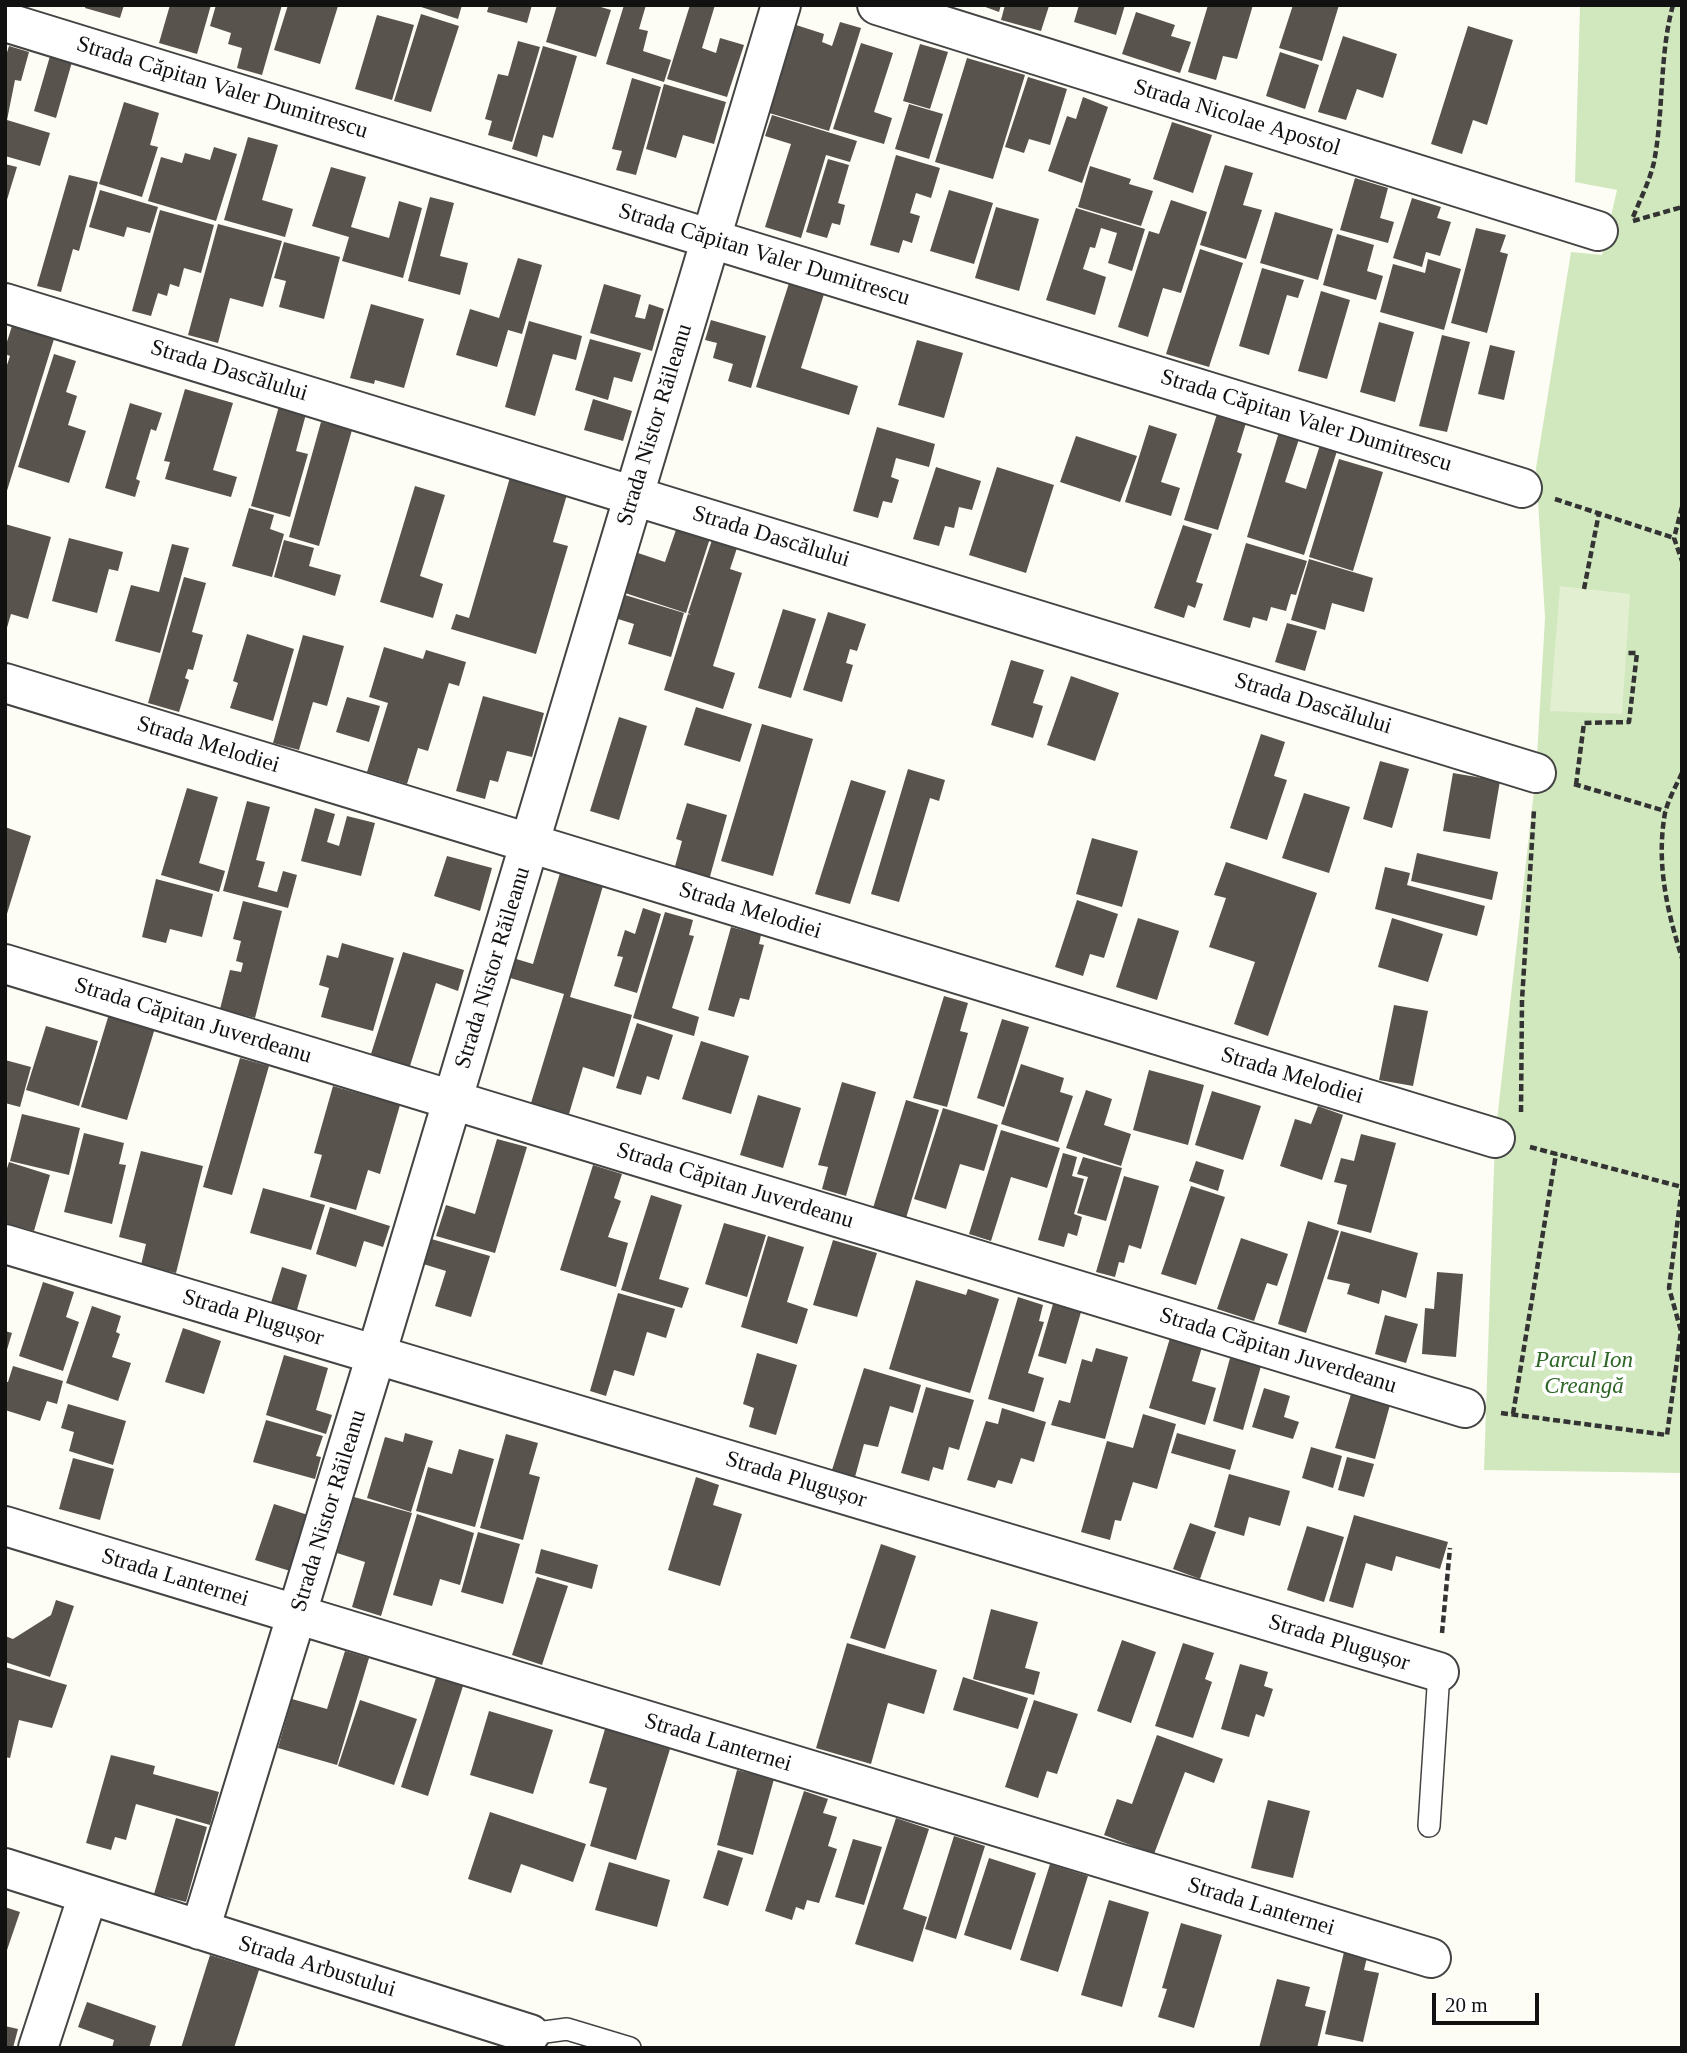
<!DOCTYPE html>
<html>
<head>
<meta charset="utf-8">
<style>
	body { margin:0 }
	#map { position:relative; width:1687px; height:2053px; overflow:hidden; background:#fefdf5; font-family:Georgia,serif }
	canvas { display:block }
	.frame { position:absolute; inset:0; border:7px solid #111; pointer-events:none }
	.scale { position:absolute; left:1432px; top:1993px; width:107px; height:32px; box-sizing:border-box; border:4px solid #111; border-top:0; padding-left:9px; font-size:21px; line-height:24px; white-space:nowrap; color:#111; -webkit-text-stroke:5px #fff; paint-order:stroke }
</style>
</head>
<body>
<div id="map">
<canvas width="1687" height="2053"></canvas>
<div class="frame"></div>
<div class="scale">20 m</div>
</div>
<script>
const ctx = document.querySelector('canvas').getContext('2d');
ctx.lineJoin = 'round';
function paint(path, color) { ctx.fillStyle = color; ctx.fill(path, 'evenodd'); }
function strokePath(path, color, width, dash) { ctx.strokeStyle = color; ctx.lineWidth = width; ctx.lineCap = dash ? 'butt' : 'round'; ctx.setLineDash(dash || []); ctx.stroke(path); }
function drawText(font, color, halo, rows, align = 'center') {
  ctx.font = font + ' Georgia,serif'; ctx.lineWidth = 7; ctx.setLineDash([]); ctx.textBaseline = 'middle'; ctx.strokeStyle = halo; ctx.fillStyle = color; for (const [text, x, y, turn = 0] of rows) {
    ctx.save(); ctx.translate(x, y); ctx.rotate((+turn || 0) * Math.PI / 180); ctx.textAlign = isNaN(turn) ? turn : align; if (halo) ctx.strokeText(text, 0, 0); ctx.fillText(text, 0, 0); ctx.restore();
  }
}
paint(new Path2D(`
	M1580,5h102v1468l-198,-3 11,-332 41,-365 9,-155 -9,-150 35,-216 31,3 15,-65 -42,-8z`), '#d1e8bf');
paint(new Path2D(`
	M1560,586l70,8 -8,120 -72,-3z`), '#e2efd1');
paint(new Path2D(`
	M86,5h38l-4,13 -35,-10z
	M170,5h41l-14,49 -38,-11z
	M216,5h66l-20,70 -25,-7 5,-20 -14,-4 3,-11 -21,-7z
	M288,5l50,1 -18,58 -46,-14z
	M415,5h47l-4,14z
	M489,5h43l-5,18 -40,-11z
	M557,5h37l17,5 -15,47 -50,-15z
	M624,5h22l-7,24 9,2 -5,20 28,9 -7,22 -58,-18z
	M690,5h25l-13,43 14,5 4,-15 24,7 -17,52 -60,-18z
	M980,5h21l-2,7z
	M1005,5l44,1 -8,25 -40,-11z
	M1079,5h46l-9,30 -42,-13z
	M1208,5h45l-16,54 -14,-3 -7,24 -28,-8z
	M1293,5h46l-17,56 -43,-13z
	M1136,12l39,13 -4,11 20,6 -11,31 -58,-19z
	M421,14l38,12 -28,86 -37,-11z
	M377,15l37,10 -22,75 -37,-11z
	M840,22l21,6 -32,103 -63,-19 27,-88 31,10 -2,8 10,4z
	M1468,26l45,14 -26,85 -14,-5 -11,34 -31,-10z
	M1343,36l54,18 -14,44 -26,-9 -11,31 -28,-8z
	M518,41l22,6 -28,95 -24,-7 4,-14 -7,-2 13,-45 10,2z
	M861,43l32,10 -19,59 18,6 -8,26 -51,-15z
	M920,44l28,8 -18,57 -27,-8z
	M9,46l20,6 -8,29 -6,-1 -8,40 43,13 -10,33 -35,-10v-97z
	M543,46l34,10 -24,82 -10,-3 -6,22 -25,-8z
	M1280,52l39,13 -14,44 -39,-13z
	M50,56l22,6 -16,56 -22,-7z
	M967,58l58,17 -32,104 -58,-17z
	M1028,77l39,12 -17,56 -21,-6 -5,14 -19,-6z
	M632,78l29,9 -25,88 -20,-5 6,-19 -10,-2z
	M664,84l62,18 -12,42 -31,-9 -7,23 -30,-9z
	M1083,97l25,10 -26,76 -34,-12 19,-55 9,3z
	M124,102l35,11 -9,32 8,2 -16,50 -43,-13z
	M909,104l34,10 -14,45 -34,-10z
	M772,115l85,26 -7,21 -24,-7 -25,83 -36,-11 26,-83 -26,-8z
	M1172,122l40,13 -19,58 -40,-14z
	M248,137l30,8 -16,55 31,9 -8,28 -61,-17z
	M214,147l23,7 -21,67 -68,-20 13,-44 21,6 3,-10 25,7z
	M896,155l44,13 -9,30 -15,-5 -6,20 10,3 -8,27 -9,-3 -4,13 -29,-8z
	M828,159l21,6 -11,38 7,2 -5,20 -8,-2 -5,15 -21,-6z
	M5,164l12,3 -11,36h-1z
	M1225,165l28,8 -10,32 19,5 -16,49 -46,-14z
	M1090,166l41,13 -2,5 24,7 -12,35 -63,-19z
	M331,167l35,10 -15,50 38,11 10,-37 23,7 -19,70 -61,-17 7,-24 -37,-11z
	M69,175l29,7 -19,69 -6,-2 -12,43 -24,-6z
	M1355,178l33,10 -8,30 14,4 -6,21 -48,-13z
	M100,190l58,17 -8,26 -23,-6 -3,10 -35,-10z
	M949,190l44,13 -19,61 -44,-13z
	M430,197l24,6 -14,53 28,7 -8,32 -52,-14z
	M1412,198l29,9 -4,11 14,4 -11,34 -14,-4 -4,15 -29,-9z
	M1171,200l36,12 -26,81 -18,-5 -15,49 -30,-10 31,-96 10,3z
	M996,207l43,12 -20,72 -44,-13z
	M1076,208l69,21 -13,42 -24,-8 9,-30 -16,-5 -6,20 -5,-1 -7,22 23,8 -11,38 -49,-15z
	M160,210l54,15 -13,48 -17,-5 -5,19 -9,-3 -3,12 -9,-3 -7,23 -19,-5z
	M1275,212l58,17 -15,51 -58,-17z
	M218,224l64,17 -19,66 -33,-9 -12,45 -30,-8z
	M1476,228l30,7 -6,17 8,2 -21,79 -36,-10z
	M1337,234l37,11 -7,26 16,5 -7,24 -53,-15z
	M284,242l56,15 -16,62 -45,-12 7,-26 -12,-3z
	M1200,249l43,14 -34,104 -43,-13z
	M518,258l24,7 -20,69 -14,-4 -11,37 -41,-12 14,-46 29,9z
	M1428,259l33,10 -17,61 -64,-18 13,-48 32,9z
	M1262,268l42,12 -6,18 -11,-3 -18,60 -30,-9z
	M789,283l35,11 -23,74 57,18 -9,29 -93,-28z
	M604,284l37,11 -6,22 10,2 4,-15 15,5 -12,42 -62,-18z
	M1321,291l29,9 -23,79 -29,-8z
	M371,304l53,15 -20,69 -29,-8 -1,4 -24,-6z
	M711,320l55,16 -15,52 -23,-7 5,-17 -20,-6 4,-15 -12,-3z
	M529,321l53,15 -6,24 -23,-6 -18,62 -30,-9z
	M1379,322l35,10 -19,70 -35,-10z
	M12,326l42,13 -48,155 -1,-123 5,-15 -5,-2v-6z
	M1442,335l28,7 -23,90 -28,-6z
	M590,339l51,14 -9,29 -18,-5 -6,23 -33,-10z
	M917,340l46,13 -19,65 -46,-13z
	M1490,345l25,6 -11,49 -26,-6z
	M54,354l22,7 -10,31 11,4 -9,29 18,6 -17,52 -51,-16z
	M185,389l48,14 -20,67 24,7 -6,20 -66,-18 5,-17 -6,-1z
	M593,399l39,12 -9,30 -39,-11z
	M130,403l32,10 -6,18 -5,-2 -15,50 4,2 -5,16 -30,-9z
	M279,406l27,8 -10,37 12,3 -18,63 -39,-11z
	M1217,414l29,9 -9,29 5,2 -24,76 -34,-10z
	M321,422l31,8 -33,116 -30,-9z
	M1149,425l28,9 -16,48 19,6 -9,28 -46,-14z
	M877,427l58,17 -6,23 -33,-9 -5,19 8,3 -7,23 -9,-2 -5,17 -25,-7z
	M1279,432l20,7 -14,43 21,7 14,-44 17,6 -33,104 -57,-18z
	M1076,436l61,20 -17,46 -60,-20z
	M1339,459l44,13 -30,99 -44,-14z
	M936,467l45,14 -9,29 -13,-3 -5,21 -9,-2 -6,20 -26,-7z
	M997,467l57,18 -28,88 -57,-18z
	M511,474l57,17 -15,51 15,4 -32,108 -85,-25 5,-15 13,4z
	M415,486l30,9 -25,81 23,8 -10,34 -53,-16z
	M249,508l25,7 -4,14 14,5 -12,43 -40,-11z
	M5,524l46,13 -23,82 -17,-5 -5,17z
	M678,524l33,11 -25,78 -61,-20 13,-40 27,9z
	M1183,525l29,9 -16,48 7,2 -8,24 -7,-3 -4,13 -30,-10z
	M713,537l25,8 -8,24 12,4 -29,93 22,7 -12,36 -59,-19 24,-76 3,1 -3,-2z
	M69,538l54,14 -5,19 -9,-2 -12,44 -45,-12z
	M284,540l30,8 -5,18 32,9 -6,21 -61,-19z
	M1246,543l61,18 -11,34 -5,-1 -5,17 -15,-4 -4,14 -14,-4 -3,11 -27,-8z
	M172,544l17,4 -29,105 -45,-12 16,-56 28,7z
	M1309,559l64,19 -9,34 -32,-9 -7,27 -34,-10z
	M184,577l22,6 -14,49 11,3 -10,35 -5,-1 -3,9 4,2 -10,32 -31,-9z
	M625,595l59,18 -13,44 -43,-13 6,-20 -16,-5z
	M783,609l33,10 -25,79 -33,-10z
	M828,612l38,12 -9,27 -7,-2 -4,14 7,2 -11,37 -39,-12z
	M1287,623l30,8 -12,40 -30,-9z
	M247,634l47,15 -21,72 -43,-13 8,-25 -5,-2z
	M303,635l41,11 -17,60 -14,-4 -14,48 -26,-7z
	M384,647l39,12 3,-9 40,12 -7,24 -10,-3 -21,68 -10,-3 -11,36 -40,-12 21,-69 -19,-6z
	M1011,660l33,10 -11,33 10,3 -10,32 -42,-13z
	M1071,676l48,17 -24,68 -48,-16z
	M483,696l61,17 -12,44 -25,-6 -9,31 -8,-2 -5,19 -29,-8z
	M347,697l33,9 -11,36 -33,-10z
	M696,707l56,17 -12,38 -56,-17z
	M619,717l28,9 -28,94 -29,-9z
	M762,724l51,15 -40,137 -52,-15z
	M1261,734l24,8 -11,34 13,4 -20,60 -37,-12z
	M1380,761l29,8 -17,59 -29,-9z
	M908,769l37,11 -6,21 -9,-3 -31,104 -28,-8z
	M1453,773l47,8 -10,58 -47,-8z
	M851,780l35,11 -36,113 -35,-10z
	M187,788l31,9 -19,66 26,8 -6,21 -58,-17z
	M1304,793l46,14 -21,66 -47,-15z
	M247,801l23,6 -14,53 9,2 -7,25 19,5 6,-21 14,4 -9,33 -65,-17z
	M687,803l40,12 -18,65 -35,-10 8,-29 -6,-2z
	M315,808l20,6 -8,28 12,4 8,-30 28,7 -14,53 -60,-15z
	M5,827l26,9 -25,81h-1z
	M1092,838l46,13 -16,56 -46,-13z
	M1417,853l81,19 -6,28 -81,-19z
	M447,856l45,12 -12,43 -46,-15z
	M1226,862l91,31 -49,143 -34,-12 21,-62 -46,-15 17,-49 -12,-3z
	M1385,867l25,6 -3,12 78,21 -8,30 -102,-27z
	M560,873l43,13 -33,111 62,18 -18,62 -31,-10 -14,47 -38,-11 33,-109 -57,-17 6,-19 20,6z
	M156,879l57,15 -11,43 -32,-8 -4,14 -24,-6z
	M1077,900l41,14 -14,44 -14,-4 -7,22 -28,-9z
	M243,901l39,10 -27,107 -35,-9 10,-39 11,2 2,-9 -7,-2 5,-20 -8,-2z
	M643,908l18,6 -24,79 -23,-7 9,-29 -6,-1 8,-26 10,4z
	M665,912l28,8 -4,15 5,1 -22,72 27,9 -5,19 -61,-18z
	M1138,918l41,13 -22,69 -41,-13z
	M1392,918l51,16 -15,48 -50,-15z
	M731,927l30,8 -2,9 5,1 -15,55 -9,-2 -6,19 -26,-7z
	M342,943l52,15 -21,73 -52,-14 8,-29 -10,-3 8,-30 11,3z
	M403,952l61,18 -6,21 -22,-8 -26,83 -39,-12z
	M944,996l24,7 -8,28 8,2 -21,74 -34,-9z
	M1394,1005l34,6 -15,75 -34,-6z
	M109,1014l46,14 -28,92 -46,-13z
	M1002,1019l27,8 -25,80 -27,-9z
	M637,1023l36,12 -14,45 -12,-4 -6,19 -25,-7z
	M46,1026l52,15 -19,65 -53,-16z
	M701,1041l48,15 -18,58 -49,-15z
	M240,1058l29,8 -37,129 -29,-8z
	M5,1060l26,7 -11,40 -15,-4z
	M1021,1064l43,14 -4,14 13,4 -15,46 -57,-18z
	M1149,1070l55,15 -16,60 -55,-15z
	M842,1082l34,10 -30,104 -24,-7 6,-22 -10,-2z
	M333,1086l67,19 -20,69 -12,-4 -12,40 -46,-13 12,-42 -8,-2z
	M1086,1090l26,9 -8,26 27,9 -10,32 -55,-18z
	M1212,1091l49,15 -18,54 -48,-15z
	M758,1095l43,13 -18,60 -43,-13z
	M906,1100l33,10 -33,108 -33,-10z
	M1318,1106l25,9 -21,65 -42,-14 15,-47 16,5z
	M943,1108l55,17 -14,46 -24,-7 -14,45 -32,-10z
	M22,1114l58,14 -11,47 -59,-14z
	M1001,1130l59,18 -13,40 -36,-11 -20,64 -22,-7z
	M84,1133l40,10 -5,21 7,1 -14,59 -48,-12z
	M1361,1134l35,9 -25,90 -34,-9 10,-39 -13,-3 7,-24 13,3z
	M497,1139l30,8 -32,106 -59,-17 10,-31 29,9z
	M141,1151l62,15 -27,107 -35,-8 5,-21 -27,-7z
	M1063,1153l14,4 -5,19 12,3 -10,35 8,3 -5,19 -9,-3 -4,14 -26,-7z
	M1083,1157l39,11 -16,53 -29,-8 11,-36 -11,-3z
	M1196,1161l28,9 -6,21 -29,-10z
	M9,1162l41,13 -16,56 -29,-8v-48z
	M593,1165l29,9 -8,24 7,3 -13,36 20,6 -12,44 -56,-17z
	M1124,1176l35,10 -18,63 -12,-4 -5,18 -5,-1 -4,15 -19,-5z
	M1191,1186l34,11 -29,88 -35,-11z
	M263,1188l62,17 -14,45 -61,-17z
	M651,1195l31,10 -23,74 30,9 -7,20 -61,-18z
	M330,1207l60,19 -7,21 -19,-6 -8,26 -40,-13z
	M1308,1221l31,10 -33,102 -28,-9z
	M724,1223l42,12 -19,62 -42,-13z
	M1341,1231l77,22 -12,45 -24,-8 -3,14 -32,-10 3,-10 -23,-5z
	M768,1236l36,11 -17,55 21,7 -11,35 -56,-17z
	M428,1238l62,18 -19,61 -36,-11 11,-35 -26,-8z
	M1241,1238l47,16 -11,32 -10,-3 -13,38 -37,-12z
	M833,1240l44,13 -20,64 -44,-12z
	M282,1267l25,8 -11,38 -26,-7z
	M1437,1272l26,2 -7,83 -34,-3 3,-46 9,1z
	M916,1280l50,15 2,-6 31,10 -29,94 -81,-24z
	M43,1282l31,10 -8,25 13,5 -16,49 -44,-15z
	M618,1293l57,16 -9,29 -19,-6 -13,44 -20,-6 -8,26 -16,-5z
	M1018,1297l25,8 -4,16 5,1 -16,51 16,5 -10,34 -46,-13z
	M1053,1304l28,8 -15,52 -28,-8z
	M92,1306l29,10 -5,16 4,2 -8,23 19,6 -13,38 -52,-18z
	M1385,1315l33,9 -12,39 -31,-9z
	M183,1328l38,13 -17,53 -39,-12z
	M5,1331l7,2 -6,20h-1z
	M1170,1338l32,9 -10,34 24,7 -11,37 -56,-17z
	M1096,1348l32,9 -23,82 -54,-14 8,-25 11,3 12,-44 10,3z
	M757,1353l40,12 -21,70 -27,-8 5,-19 -11,-4z
	M284,1355l44,13 -12,42 16,5 -6,19 -60,-19z
	M1230,1358l31,8 -18,64 -30,-9z
	M13,1366l50,15 -6,23 -10,-3 -7,20 -35,-11v-28h3z
	M864,1368l57,17 -8,28 -23,-7 -12,41 -14,-3 -9,33 -23,-7z
	M926,1387l48,13 -15,50 -10,-3 -6,23 -10,-3 -4,14 -28,-8z
	M1264,1388l26,8 -6,21 15,5 -6,17 -41,-12z
	M1351,1394l39,11 -15,54 -40,-11z
	M68,1404l58,17 -13,44 -44,-14 5,-19 -13,-4z
	M1002,1408l44,14 -12,40 -13,-4 -9,26 -14,-4 -3,8 -28,-8 19,-59 12,3z
	M1143,1414l33,10 -19,65 -24,-7 -12,39 -6,-1 -5,20 -29,-8 26,-91 26,7z
	M266,1420l57,16 -7,20 5,1 -6,22 -62,-17z
	M405,1433l28,8 -22,71 -44,-14 18,-61 18,5z
	M1177,1433l59,17 -6,20 -59,-17z
	M506,1434l32,9 -9,31 11,3 -17,63 -43,-12z
	M1311,1447l31,9 -9,32 -31,-10z
	M459,1449l35,10 -19,68 -59,-16 12,-44 24,7z
	M1347,1457l27,7 -10,33 -26,-7z
	M73,1458l41,11 -14,51 -41,-11z
	M1229,1474l61,17 -10,35 -31,-9 -5,19 -30,-9z
	M696,1477l23,8 -6,20 29,9 -22,72 -52,-16z
	M354,1497l58,16 -31,103 -29,-9 13,-45 -28,-9z
	M274,1504l34,11 -18,56 -35,-11z
	M417,1514l57,19 -14,52 -20,-6 -8,27 -39,-11z
	M1354,1515l94,27 -8,27 -44,-13 -4,15 -26,-8 -13,45 -24,-7z
	M1190,1523l26,9 -16,47 -27,-10z
	M1307,1526l37,11 -20,65 -37,-12z
	M478,1532l42,12 -17,60 -42,-12z
	M881,1544l35,12 -31,93 -35,-11z
	M541,1549l57,16 -6,24 -57,-16z
	M537,1577l31,9 -26,79 -30,-10z
	M56,1600l18,6 -24,71 -45,-15v-26l8,3 38,-24z
	M991,1609l47,13 -13,46 15,4 -6,23 -61,-16z
	M1122,1640l34,12 -25,71 -34,-12z
	M847,1643l90,27 -13,44 -36,-11 -17,61 -55,-16z
	M1183,1643l31,10 -9,26 7,3 -19,56 -38,-12z
	M345,1651l24,7 -32,107 -59,-17 14,-49 35,10z
	M1240,1664l28,8 -4,14 9,3 -9,28 -8,-3 -7,23 -28,-8z
	M5,1667l62,18 -15,43 -33,-8 -9,38 -5,-1z
	M963,1677l65,21 -10,31 -65,-19z
	M436,1678l27,8 -35,110 -27,-9z
	M360,1700l57,19 -23,66 -56,-19z
	M1034,1700l44,14 -21,60 -10,-3 -9,27 -33,-11z
	M489,1711l64,19 -20,64 -63,-19z
	M605,1729l65,20 -34,111 -46,-14 17,-58 -18,-5z
	M1157,1735l66,24 -9,24 -29,-11 -31,82 -50,-19 13,-36 15,5z
	M111,1755l44,11 -2,8 66,18 -9,33 -74,-21 -10,36 -11,-3 -4,13 -25,-7z
	M737,1770l37,9 -21,76 -36,-10z
	M804,1791l24,8 -5,14 14,4 -9,29 9,3 -18,54 -12,-3 -3,10 -8,-3 -4,13 -27,-9z
	M1268,1800l42,11 -17,67 -42,-10z
	M490,1812l96,32 -13,38 -52,-18 -10,29 -43,-14z
	M176,1818l31,9 -21,75 -32,-8z
	M896,1818l33,11 -26,80 24,8 -14,45 -58,-18z
	M954,1836l31,10 -29,93 -31,-10z
	M853,1839l29,8 -18,58 -29,-8z
	M718,1850l25,8 -15,48 -25,-8z
	M989,1858l47,15 -25,77 -47,-15z
	M609,1862l61,18 -13,47 -62,-17z
	M1050,1864l38,12 -30,96 -38,-12z
	M1109,1900l40,12 -27,95 -41,-12z
	M5,1907l15,5 -14,41h-1z
	M1181,1923l41,12 -28,93 -36,-11 9,-28 -5,-1z
	M1344,1952l23,5 -3,13 15,3 -16,69 -38,-8z
	M210,1955l49,15 -25,78h-53z
	M1277,1979l33,8 -5,19 21,5 -9,37h-58z
	M87,2002l69,24 -7,22h-37l2,-8 -36,-13z
	M5,2026l13,3 -5,19h-8z`), '#59534d');
const lane = new Path2D(`
	M1429,1826l10,-154
	M528,2042l2,-8 37,-5 63,19`);
const street = new Path2D(`
	M877,5l721,226
	M5,22l1517,466
	M5,303l1531,470
	M5,683l1490,455
	M5,964l1460,444
	M5,1244l1434,428
	M5,1526l1426,432
	M5,1868l525,166
	M200,1930l176,-575 405,-1350
	M38,2048l50,-153`);
strokePath(lane, '#444', 24);
strokePath(street, '#444', 42);
strokePath(new Path2D(`
	M1633,217c7,-17 17,-37 21,-55 10,-52 5,-106 19,-157
	M1633,221l49,-14
	M1555,499l119,39
	M1682,507l-8,31 8,23
	M1584,589l15,-76
	M1682,773c-6,13 -14,27 -17,40 -9,50 2,98 17,145
	M1574,784l91,27
	M1576,785l8,-62 45,-1 8,-69h-11
	M1521,1112l1,-112 12,-190
	M1530,1147l152,40
	M1501,1413l166,22 14,-104 -12,-43 13,-101
	M1513,1414l43,-260
	M1442,1633l8,-85`), '#333', 4.5, [7, 3.5]);
strokePath(lane, '#fff', 21);
strokePath(street, '#fff', 38);
drawText('23px', '#111', '#fff', [
	["Strada Căpitan Valer Dumitrescu",222,88,17],
	["Strada Nicolae Apostol",1237,118,17],
	["Strada Căpitan Valer Dumitrescu",764,255,17],
	["Strada Dascălului",229,371,17],
	["Strada Căpitan Valer Dumitrescu",1306,421,17],
	["Strada Nistor Răileanu",655,425,-73],
	["Strada Dascălului",771,537,17],
	["Strada Dascălului",1313,704,17],
	["Strada Melodiei",208,745,17],
	["Strada Melodiei",750,911,17],
	["Strada Nistor Răileanu",493,968,-73],
	["Strada Căpitan Juverdeanu",193,1021,17],
	["Strada Melodiei",1292,1076,17],
	["Strada Căpitan Juverdeanu",735,1186,17],
	["Strada Plugușor",253,1318,17],
	["Strada Căpitan Juverdeanu",1278,1351,17],
	["Strada Plugușor",796,1480,17],
	["Strada Nistor Răileanu",329,1511,-73],
	["Strada Lanternei",175,1578,17],
	["Strada Plugușor",1339,1643,17],
	["Strada Lanternei",718,1743,17],
	["Strada Lanternei",1261,1907,17],
	["Strada Arbustului",317,1967,17]
]);
drawText('italic 23px', '#2c6524', '#fff', [
	["Parcul Ion",1584,1361],
	["Creangă",1584,1387]
]);
</script>
</body>
</html>
